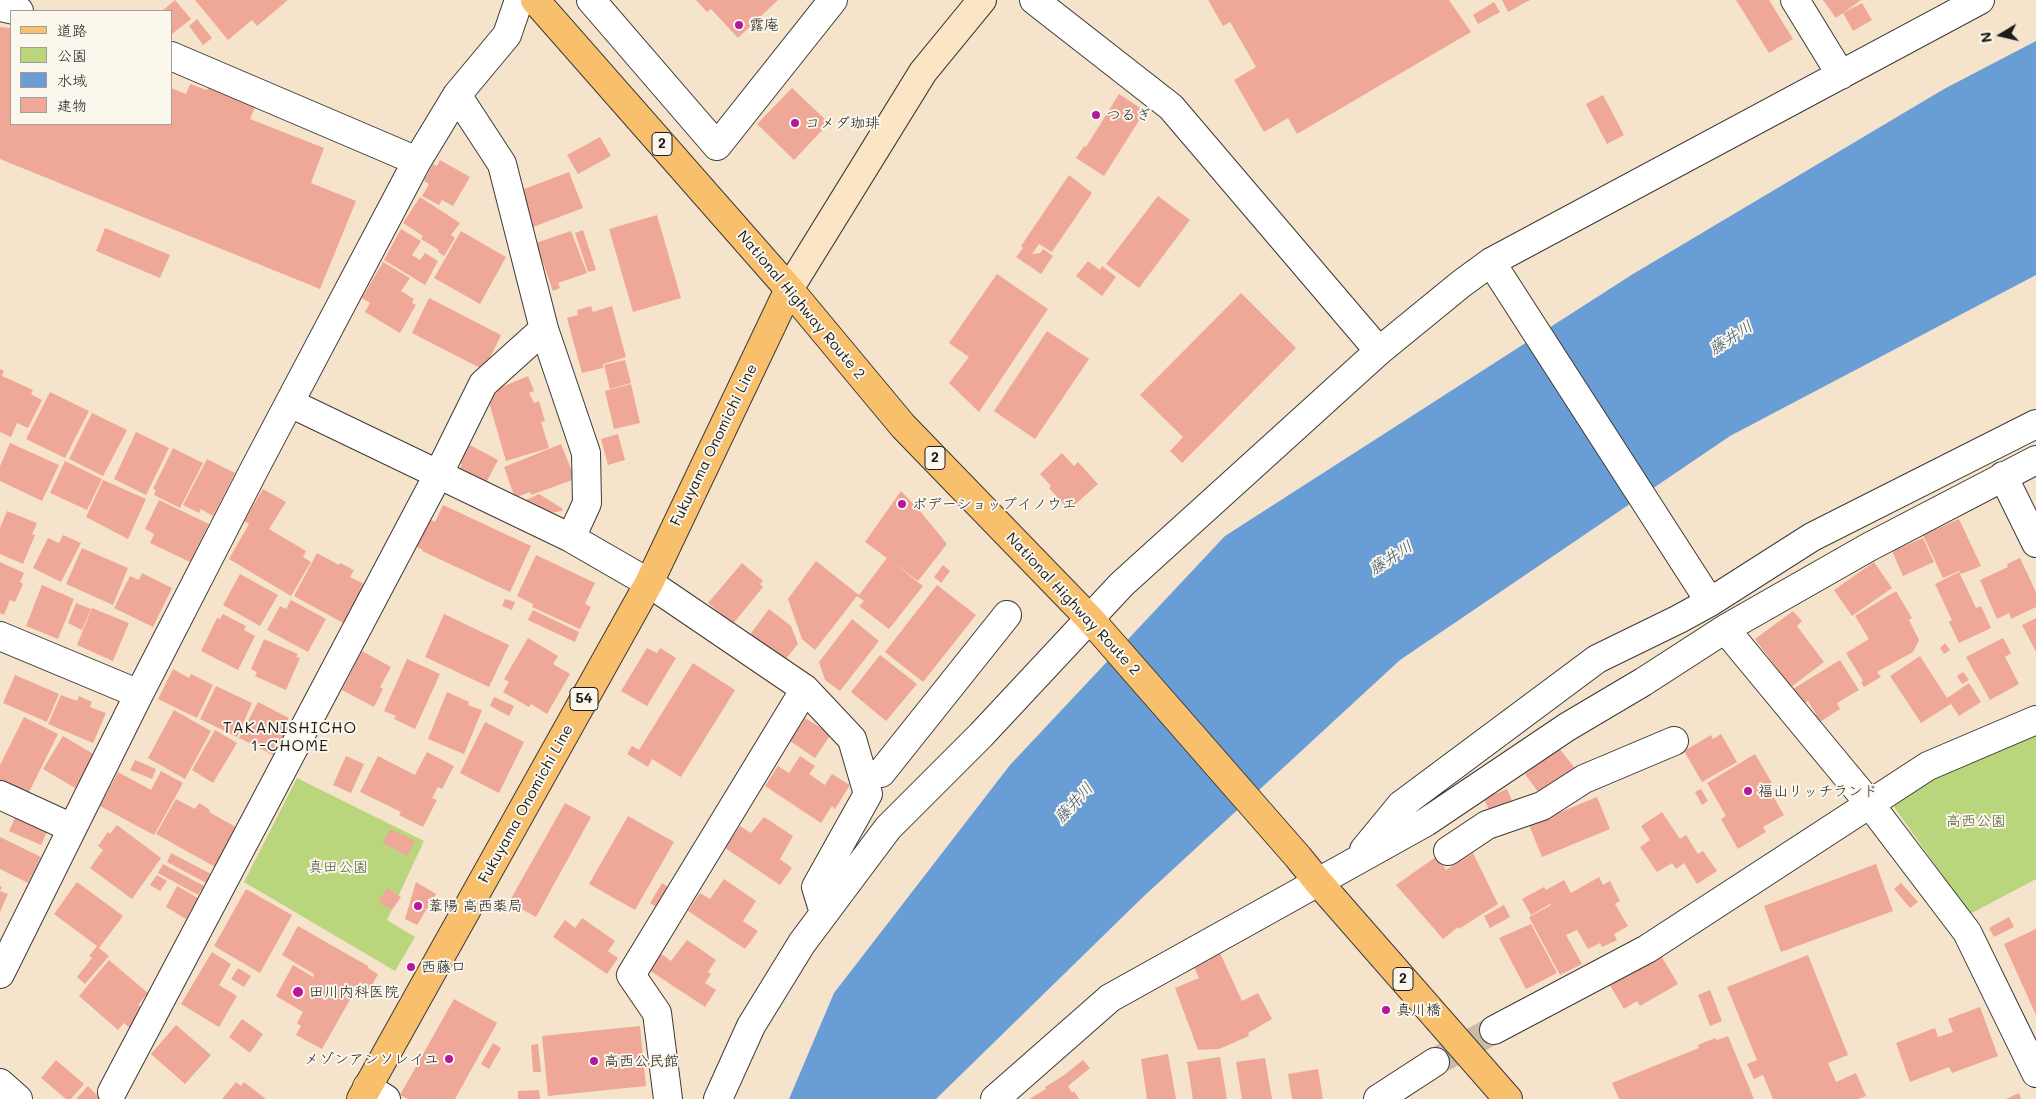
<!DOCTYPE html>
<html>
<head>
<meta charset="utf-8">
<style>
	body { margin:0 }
	#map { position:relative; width:2036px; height:1099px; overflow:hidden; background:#f6e3cb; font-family:Mali,"Klee One",sans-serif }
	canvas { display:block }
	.legend { position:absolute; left:10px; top:10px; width:162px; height:115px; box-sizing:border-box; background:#fbf7ec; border:1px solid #a29f99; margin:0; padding:6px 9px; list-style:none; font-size:15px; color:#1c1c1c }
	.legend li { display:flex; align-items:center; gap:10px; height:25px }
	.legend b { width:25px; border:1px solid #a29f99 }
	.north { position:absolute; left:1976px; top:10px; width:50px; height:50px; -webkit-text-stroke:4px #fbf7ec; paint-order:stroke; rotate:261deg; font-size:14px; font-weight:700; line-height:20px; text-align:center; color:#1c1c1c }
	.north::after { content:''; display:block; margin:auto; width:18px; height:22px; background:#1c1c1c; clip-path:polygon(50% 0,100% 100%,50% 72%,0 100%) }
</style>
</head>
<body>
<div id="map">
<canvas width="2036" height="1099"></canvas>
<ul class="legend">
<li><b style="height:6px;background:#f8bf6c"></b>道路</li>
<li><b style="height:14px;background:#bad67c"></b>公園</li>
<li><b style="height:14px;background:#699dd5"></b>水域</li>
<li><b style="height:14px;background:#efa898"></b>建物</li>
</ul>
<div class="north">N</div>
</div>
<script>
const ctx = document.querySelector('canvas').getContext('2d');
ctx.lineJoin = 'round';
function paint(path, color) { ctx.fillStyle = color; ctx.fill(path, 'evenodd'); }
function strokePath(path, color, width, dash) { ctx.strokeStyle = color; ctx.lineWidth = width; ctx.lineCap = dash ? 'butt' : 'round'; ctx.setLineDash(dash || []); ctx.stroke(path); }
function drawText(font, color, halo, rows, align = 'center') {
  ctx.font = font + ' Mali,"Klee One",sans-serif'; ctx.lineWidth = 4; ctx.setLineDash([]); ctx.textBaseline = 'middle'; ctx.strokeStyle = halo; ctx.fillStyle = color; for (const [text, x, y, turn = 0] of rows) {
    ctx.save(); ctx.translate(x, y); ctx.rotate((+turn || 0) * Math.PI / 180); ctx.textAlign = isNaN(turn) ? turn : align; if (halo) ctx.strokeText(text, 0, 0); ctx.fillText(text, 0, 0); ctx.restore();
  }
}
paint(new Path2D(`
	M2036,727v152l-66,35 -78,-110 41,-29z
	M297,778l127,63 -37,79 28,17 -20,34 -151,-89z`), '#bad67c');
paint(new Path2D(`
	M2036,41v234l-306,161 -330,224 -257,237 -207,202h-147l45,-106 176,-228 215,-229 408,-262 311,-185z`), '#699dd5');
paint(new Path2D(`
	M175,0l16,19 -19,15 -1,-23h-9z
	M195,0h93l-31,26 -5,-6 -24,20z
	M696,0h82l-40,38 -27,-29 -4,3z
	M1208,0h241l22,32 -174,102 -9,-16 -24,14 -30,-52 22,-13 -26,-45 -7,4z
	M1502,0h28l-22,12z
	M1736,0h33l24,39 -24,14z
	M1823,0h38l-25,18z
	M1494,2l6,10 -22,12 -5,-9z
	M1862,3l10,17 -19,11 -10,-18z
	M197,19l15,19 -9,7 -14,-19z
	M0,27l11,1v96h160v-36l15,6 4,-10 17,6 2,-4 31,12 -1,2 16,7 -5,12 74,29 -13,35 45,18 -36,88 -320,-130z
	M792,88l37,35 -35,37 -37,-36z
	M1119,94l26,17 -41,65 -28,-18 8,-12 2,1z
	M1603,95l21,40 -17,9 -21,-40z
	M600,137l11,19 -33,18 -11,-19z
	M440,160l30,17 -17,29 -11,-6 -3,5 -17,-9 7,-12 -5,-3 9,-17 4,2z
	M569,172l14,36 -50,19 -14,-36z
	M1069,175l23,18 -40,59 -13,-8 -7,10 8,-1 3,-4 10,7 -12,18 -25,-17 7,-9 -2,-2z
	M1158,196l32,24 -51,68 -33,-24z
	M420,197l40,26 -9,12 4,3 -11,18 -7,-5 2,-1 -18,-11 2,-3 -20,-13z
	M657,215l24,83 -48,14 -24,-83z
	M105,228l65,27 -10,23 -64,-27z
	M401,229l20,12 -9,14 8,5 5,-7 13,8 -13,24 -41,-25z
	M583,230l13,40 -8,2 -13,-39z
	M461,231l45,26 -26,47 -46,-26z
	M571,231l16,42 -29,10 2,5 -7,3 -17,-48z
	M1088,261l12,9 2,-4 14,11 -14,19 -26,-20z
	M383,262l27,16 -9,13 13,8 -2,4 4,2 -16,28 -35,-21 5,-9 -8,-5z
	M997,274l51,35 -69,103 -30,-29 20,-26 -20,-14z
	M1241,293l55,55 -114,115 -12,-12 13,-14 -43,-42z
	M429,298l72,37 -17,35 -72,-37z
	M591,306l2,6 19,-6 14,51 -23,7v4l-21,5 -15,-55 11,-3 -1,-5z
	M1047,331l42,28 -54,80 -41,-28z
	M625,360l6,23 -21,6 -6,-24z
	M0,369l4,2 -2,5 31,14 -2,4 11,6 -14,28 -11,-5 -6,14 -11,-5z
	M528,376l6,15 -5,2 5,10 5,-2 6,20 -4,1 8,26 -43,13 -18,-62 9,-10z
	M631,384l9,39 -26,6 -9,-38z
	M50,392l39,19 -24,47 -39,-19z
	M92,413l35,17 -24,46 -34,-17z
	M136,432l33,16 -23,47 -32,-16z
	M618,434l7,26 -17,5 -7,-26z
	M10,443l49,22 -17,36 -42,-20v-15z
	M466,443l32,17 -12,23 -26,-15 2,-4 -5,-3z
	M561,444l14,35 -44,16 -1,-3 -15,6 -11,-31z
	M173,448l30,15 -23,45 -26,-13 2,-5 -3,-1z
	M1062,453l12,13 4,-4 20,22 -29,26 -20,-22 2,-2 -11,-12z
	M207,459l28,14 -22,43 -12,-7 -2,4 -16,-8z
	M65,461l37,18 -15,31 -37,-17z
	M103,480l43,19 -18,40 -42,-22z
	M263,489l23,13 -17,27 37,22 -3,6 8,5 -20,34 -62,-37 20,-35 -5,-3z
	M901,491l19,20 27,33 -29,37 -26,-19 31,24 -34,43 -30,-23 5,-5 -7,-5 -42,54 -13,-11 -14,-40 28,-38 43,34 28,-37 -22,-16z
	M539,494l24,15 -1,2 -12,2 -26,-12z
	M159,500l50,24 -19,38 -40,-19 4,-9 -9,-5z
	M443,505l88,41 -21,46 -88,-41 1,-1 -8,-4 13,-28 7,4z
	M7,511l30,12 -5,11 3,1 -12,29 -23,-10v-26z
	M1959,519l22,47 -20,8 -2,-3 -16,7 -20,-43z
	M63,535l18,8 -20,39 -28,-14 15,-30 11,5z
	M1923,538l11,24 -31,14 -11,-25z
	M82,548l46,20 -15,37 -47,-21z
	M317,553l22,12 1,-2 14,7 -4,7 16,8 -21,39 -51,-28z
	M536,555l59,28 -10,21 6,3 -11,22 -48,-22 1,-3 -16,-8z
	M2020,558l16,34v15l-25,12 -2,-6 -12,6 -17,-39 28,-13 -1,-3z
	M0,562l24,11 -4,9 3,2 -8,18 -5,-2 -6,15 -4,-2z
	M1874,562l18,26 -40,28 -18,-26z
	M742,563l21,18 -3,3 3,3 -30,37 -25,-21z
	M943,565l7,6 -9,12 -7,-6z
	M1959,572l17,36 5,-2 10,22 -32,15 -10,-21 3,-2 -17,-36z
	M142,573l30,15 -19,39 -39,-19 16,-32 9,4z
	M240,574l38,21 -18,31 -37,-21z
	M42,585l32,14 -16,40 -32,-13z
	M937,585l39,30 -53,67 -38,-30z
	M1896,591l16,27 -3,2 10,20 -6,12 -36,20 4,5 -17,10 -3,-5 2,-1 -17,-28 23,-14 -14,-23z
	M505,599l10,3 -3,8 -10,-4z
	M291,600l35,19 -18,33 -41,-22 13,-24 6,3z
	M76,603l15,6 -9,21 -14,-7z
	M92,608l37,15 -16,38 -36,-16z
	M769,609l22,17 7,18 -13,16 -36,-24z
	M533,610l46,22 -4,10 -47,-22z
	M1793,611l9,10 -5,5 27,36 -33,25 -36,-48z
	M223,614l23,12 -2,4 11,6 -17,34 -37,-19 16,-33 3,1z
	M444,614l65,31 -20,42 -64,-30z
	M2036,618v34l-14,-27z
	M852,619l27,22 -39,50 -15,-11 -6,-18z
	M528,638l30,18 -5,8 17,10 -23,40 -16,-10 -2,3 -26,-15 6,-10 -5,-3z
	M2003,638l8,15 -6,4 14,27 -29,16 -24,-43z
	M264,639l34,15 -2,3 4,1 -14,32 -31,-14 2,-4 -6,-3z
	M1945,643l5,7 -6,4 -4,-6z
	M647,648l10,5 3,-5 16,10 -29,48 -26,-15z
	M362,651l29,16 -11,20 3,2 -9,18 -32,-17z
	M880,655l37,29 -31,37 -35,-29z
	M1920,656l27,42 22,-15 12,19 -22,14 -8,-12 -30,19 -31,-47z
	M407,659l33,15 -25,55 -21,-10 2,-3 -12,-5z
	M1840,660l19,30 -22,13 3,6 -23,15 -4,-8 3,-2 -8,-13 -6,4 -9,-16z
	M693,663l42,27 -54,87 -29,-18 -4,8 -21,-13 5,-8 7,4z
	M173,669l16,9 2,-4 22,11 -16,33 -39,-19z
	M1963,672l6,8 -7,4 -5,-8z
	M15,675l44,19 -12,28 -44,-19z
	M216,686l36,17 -15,34 -37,-18z
	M447,692l22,10 -1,3 14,5 -18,44 -36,-15z
	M61,695l16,6 2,-5 13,6 -2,5 16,6 -13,30 -45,-19z
	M494,697l20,9 -5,10 -19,-10z
	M258,702l31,16 -5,9 5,3 -14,26 -36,-18z
	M174,710l37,21 -26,48 -37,-21z
	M24,717l34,17 -32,64 -26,-12v-21z
	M805,718l26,16 -16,24 -25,-17z
	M485,722l39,20 -25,51 -39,-20z
	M215,730l22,13 -24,40 -21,-13z
	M1721,734l16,28 -35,20 -18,-31 27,-16 2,4z
	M63,736l32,19 -20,33 -32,-19z
	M1559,748l19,24 -35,27 -18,-25z
	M427,752l27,14 -12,23 -4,-2 -6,11 5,2 -14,27 -24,-12 2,-3 -41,-20 18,-36 37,19z
	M1755,754l17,29 -5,3 17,29 -21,12 3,5 -28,17 -17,-30 5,-3 -19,-33z
	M346,756l18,8 -13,29 -18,-8z
	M800,756l15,10 -6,8 16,11 7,-11 18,11 -15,24 -3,-3 -11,17 -56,-37 13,-20 11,7z
	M135,760l21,9 -4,10 -22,-9z
	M161,771l22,12 -29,52 -54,-29 18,-34 33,18z
	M1507,789l6,14 -23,9 -6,-13z
	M1701,789l7,12 -6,4 -7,-13z
	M1597,797l13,32 -68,28 -13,-32z
	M176,799l19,10 4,-6 11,7 -1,2 32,18 -22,39 -63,-35z
	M565,803l26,14 -55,100 -27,-15z
	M18,811l32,14 -9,20 -32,-14z
	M1662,812l18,27 6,-4 12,19 5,-3 14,20 -20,13 -13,-21 -8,6 -4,-6 -15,9 -17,-25 10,-7 -9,-14z
	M628,816l46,26 -39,68 -46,-26z
	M764,817l29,19 -13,23 12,9 -12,17 -55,-37 15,-22 11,7z
	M117,825l44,33 -29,41 -42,-31 13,-18 -5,-4 10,-14 2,2z
	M390,829l25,12 -8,15 -24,-13z
	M0,837l41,20 -13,26 -28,-14z
	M171,853l44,23 -5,9 -43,-23z
	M1473,853l25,51 -39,25 -1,-2 -15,12 -47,-54 41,-29 9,14z
	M163,864l41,22 -6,9 -40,-22z
	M1876,864l17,47 -112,41 -17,-46z
	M157,875l10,6 -7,10 -10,-6z
	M1599,877l4,8 7,-4 10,20 -5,3 13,22 -14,8 3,6 -15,7 -2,-4 -12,6 -11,-19 -11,5 16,29 -22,11 -31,-58 22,-12 -1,-1 -19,11 -9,-16 22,-12 2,3 18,-10 7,13z
	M724,879l32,22 -13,20 15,10 -13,18 -57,-38 12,-18 10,6z
	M77,882l46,34 -24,32 10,8 -24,28 -8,-7 15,-19 -3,-2 8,-10 -43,-32z
	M416,882l20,12 -19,31 -12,-6z
	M662,883l8,5 -12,20 -8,-5z
	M1901,883l17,19 -8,6 -16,-19z
	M0,886l2,1 -2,4 8,3 -8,18z
	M177,886l21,12 -12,21 -20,-12z
	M387,888l14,9 -9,13 -14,-8z
	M246,889l46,26 -32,58 -46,-27z
	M1504,905l6,12 -20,11 -6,-12z
	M2009,917l5,10 -20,10 -5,-9z
	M582,918l33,23 -7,10 10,7 -11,16 -54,-37 12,-17 10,8z
	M1531,924l26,49 -31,16 -27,-51z
	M298,926l70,40v2l10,6 -8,15 -10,-7 -38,67 -26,-14 5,-9 -4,-3 6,-11 -27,-16 17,-31 20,12 1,-3 -32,-19z
	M2036,929v86l-32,-71z
	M687,940l29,20 -8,12 3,2 -6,9 11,7 -11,17 -56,-37 11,-17 11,8z
	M212,952l19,12 -12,21 18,11 -18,31 -38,-23z
	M1659,952l19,32 -38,22 -3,-5 -13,8 -16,-27z
	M1220,953l22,48 16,-8 14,26 -24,14 1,3 -30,13 -21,1 -23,-62 24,-10 -6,-13z
	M1808,955l40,100 -20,8 8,19 20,-9 10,23 -8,3h-85l-10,-24 -9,4 -7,-15 10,-4 -30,-73z
	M109,960l39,33 -10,12 8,5 -13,21 -9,-8 -6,7 -39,-34z
	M238,968l13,8 -7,11 -13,-8z
	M1710,990l12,31 -12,5 -12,-31z
	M454,999l43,24 -42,76h-47l-8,-4z
	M1980,1007l18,49 -46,17 -3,-6 -39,15 -14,-39 39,-15 3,9 15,-5 -5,-13z
	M242,1019l21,15 -13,19 -21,-16z
	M176,1025l35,30 -26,29 -34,-30z
	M640,1026l6,60 -98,10 -6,-60z
	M1728,1036l26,63h-135l-7,-16 87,-35 -1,-3 17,-7 2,2z
	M493,1043l8,5 -12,21 -8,-5z
	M538,1044l3,28h-8l-2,-27z
	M1168,1054l8,45h-29l-6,-40z
	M1220,1057l7,42h-34l-6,-37z
	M1265,1058l7,41h-30l-6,-37z
	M56,1060l28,24 -13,15h-5l-25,-21z
	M1083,1060l7,8 -22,18 4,7 2,-2 5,8h-50l17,-10 -1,-2 18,-11z
	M1318,1069l5,30h-31l-4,-25z
	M236,1082l5,4 3,-4 22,17h-44z
	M88,1086l13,13h-25z
	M539,1090l1,9h-22v-8z
	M2019,1093l2,6h-15z`), '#efa898');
strokePath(new Path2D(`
	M1435,1062l59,-32`), '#cabba8', 28, [28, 14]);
const street = new Path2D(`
	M591,0l126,146 116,-146
	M1034,0l137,107 208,244
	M1795,0l46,75
	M0,7l19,4
	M171,56l246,105
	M457,95l45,69 42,165 42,124 1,50 -16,35
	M1491,262l219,340
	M290,403l281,135 78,45 156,106 47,50 16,55 -52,93 8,26
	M2003,476l33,67
	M1725,629l144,174 98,129 69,141
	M0,636l139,58
	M863,776l18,-3 126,-158
	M0,795l72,33
	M1364,850l37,-45 196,-146 82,-40 31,-17 102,-65 224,-113
	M1448,851l39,-26 55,-19 42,-27 90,-38
	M0,974l139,-280 116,-226 162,-307 40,-66 50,-60 12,-35
	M1494,1030l153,-81 281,-183 108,-46
	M0,1083l18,16
	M367,1087l19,12
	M112,1092l326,-617 45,-91 61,-55
	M668,1099l-11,-86 -26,-38 174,-286
	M718,1099l33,-73 51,-83 86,-115 93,-93 141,-151 257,-233 82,-67 30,-22 489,-262
	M995,1099l115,-101 316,-176 141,-95 76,-45 82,-53 144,-82 167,-87
	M1378,1099l57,-37`);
const secondary = new Path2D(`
	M789,289l134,-217 59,-72`);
const primary = new Path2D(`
	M361,1099l288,-516 140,-294`);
const highway = new Path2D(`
	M535,0l254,289 114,137 187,193 208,238 21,26 189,216`);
strokePath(street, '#3d3a36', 30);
strokePath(secondary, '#3d3a36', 30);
strokePath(primary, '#3d3a36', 30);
strokePath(highway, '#3d3a36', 30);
strokePath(street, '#fff', 28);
strokePath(secondary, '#fce5c4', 28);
strokePath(primary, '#f8bf6c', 28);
strokePath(highway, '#f8bf6c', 28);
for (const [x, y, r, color] of [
	[739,25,5,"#b5179e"],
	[1096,115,5,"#b5179e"],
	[795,123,5,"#b5179e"],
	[902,504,5,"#b5179e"],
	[1748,791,5,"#b5179e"],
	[418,906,5,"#b5179e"],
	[411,967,5,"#b5179e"],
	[298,992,6,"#b5179e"],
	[1386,1010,5,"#b5179e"],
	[449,1059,5,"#b5179e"],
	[594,1061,5,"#b5179e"]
]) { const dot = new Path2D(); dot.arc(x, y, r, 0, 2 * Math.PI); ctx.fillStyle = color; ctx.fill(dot); strokePath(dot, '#fbf7ec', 2); }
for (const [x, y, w] of [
	[662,144,20],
	[935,458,20],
	[584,699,28],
	[1403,979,20]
]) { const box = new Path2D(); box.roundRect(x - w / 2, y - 11.5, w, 23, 4); ctx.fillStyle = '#fbf7ec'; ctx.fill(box); strokePath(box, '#1c1c1c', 1); }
drawText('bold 14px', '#1c1c1c', null, [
	["2",662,144],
	["2",935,458],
	["54",584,699],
	["2",1403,979]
]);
drawText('15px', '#1c1c1c', '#fbf7ec', [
	["露庵",749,25],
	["つるぎ",1106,115],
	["コメダ珈琲",805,123],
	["ボデーショップイノウエ",912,504],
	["福山リッチランド",1758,791],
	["葦陽 高西薬局",428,906],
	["西藤口",421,967],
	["田川内科医院",309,992],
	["真川橋",1396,1010],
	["メゾンアンソレイユ",439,1059,"right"],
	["高西公民館",604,1061]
], 'left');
drawText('15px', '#1c1c1c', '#fbf7ec', [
	["National Highway Route 2",801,305,50],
	["Fukuyama Onomichi Line",714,445,-64],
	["National Highway Route 2",1073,604,47],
	["Fukuyama Onomichi Line",526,804,-61]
]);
drawText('15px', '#535d3e', '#fbf7ec', [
	["高西公園",1976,821],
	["真田公園",338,867]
]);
drawText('italic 16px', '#3f566f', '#fbf7ec', [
	["藤井川",1731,338,-33],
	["藤井川",1391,558,-33],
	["藤井川",1074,803,-47]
]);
ctx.letterSpacing = '1px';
drawText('16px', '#1c1c1c', '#fbf7ec', [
	["TAKANISHICHO",290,728],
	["1-CHOME",290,746]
]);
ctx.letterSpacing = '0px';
</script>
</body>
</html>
